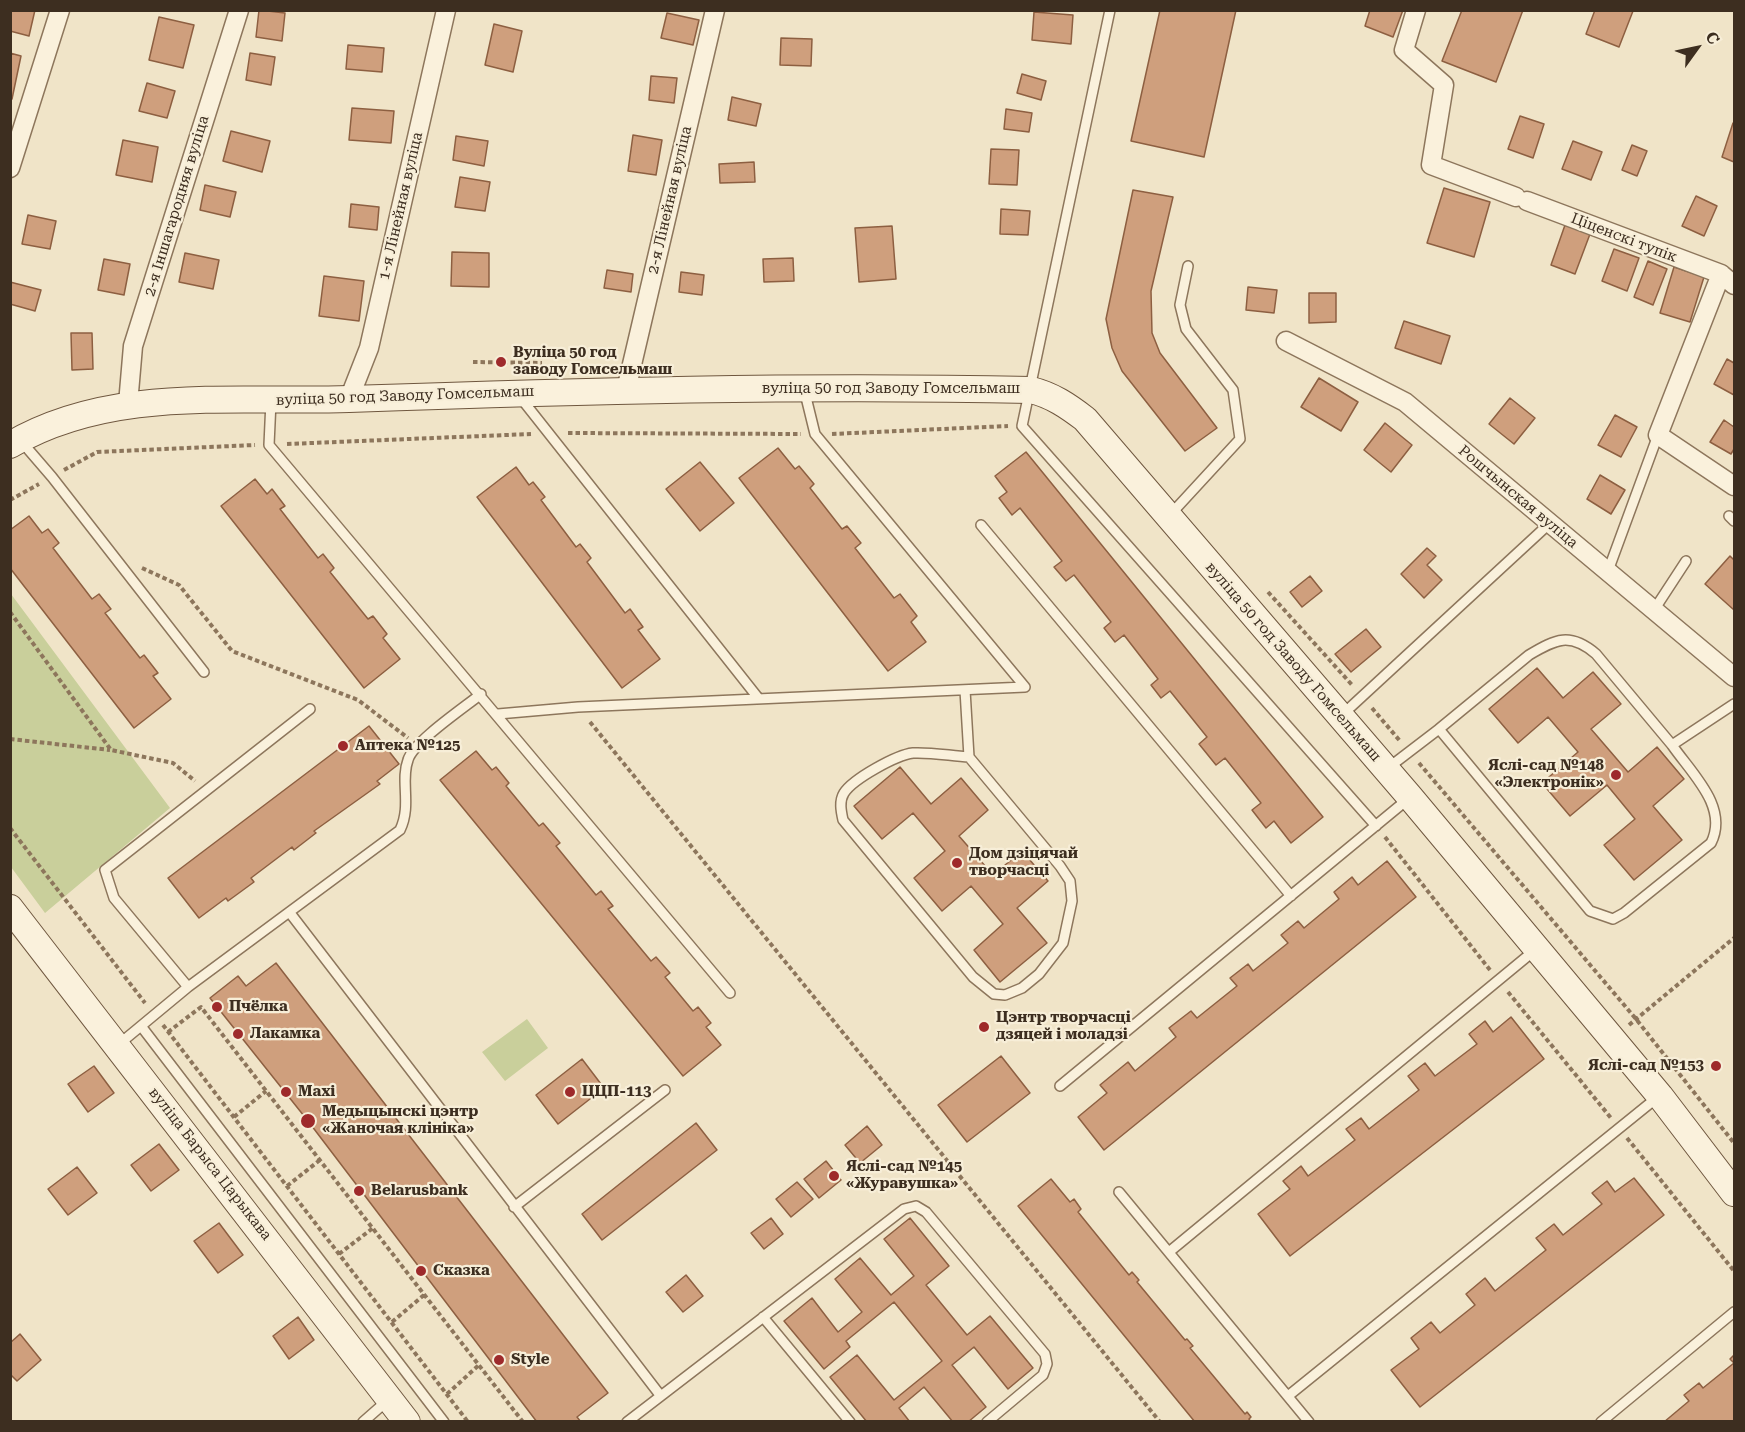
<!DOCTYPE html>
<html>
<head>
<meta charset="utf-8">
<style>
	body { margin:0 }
	#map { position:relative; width:1745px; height:1432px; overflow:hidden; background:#f0e4c8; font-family:"Roboto Serif",serif }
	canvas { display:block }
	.frame { position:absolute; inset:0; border:12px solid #3d2e20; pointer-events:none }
	.north { position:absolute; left:1667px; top:18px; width:60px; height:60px; -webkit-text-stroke:4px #f7eed8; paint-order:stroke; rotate:57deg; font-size:16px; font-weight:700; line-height:24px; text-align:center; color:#3d2e20 }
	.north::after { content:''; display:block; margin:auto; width:21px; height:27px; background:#3d2e20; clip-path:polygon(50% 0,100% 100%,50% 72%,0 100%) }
</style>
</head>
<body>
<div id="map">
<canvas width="1745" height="1432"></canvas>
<div class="frame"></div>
<div class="north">С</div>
</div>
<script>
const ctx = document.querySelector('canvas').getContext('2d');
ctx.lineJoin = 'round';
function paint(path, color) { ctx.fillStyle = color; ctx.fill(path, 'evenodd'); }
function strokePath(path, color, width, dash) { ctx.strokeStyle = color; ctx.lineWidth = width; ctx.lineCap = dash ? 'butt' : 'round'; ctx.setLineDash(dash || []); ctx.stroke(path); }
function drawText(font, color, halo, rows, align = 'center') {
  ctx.font = font + ' "Roboto Serif",serif'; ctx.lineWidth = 4.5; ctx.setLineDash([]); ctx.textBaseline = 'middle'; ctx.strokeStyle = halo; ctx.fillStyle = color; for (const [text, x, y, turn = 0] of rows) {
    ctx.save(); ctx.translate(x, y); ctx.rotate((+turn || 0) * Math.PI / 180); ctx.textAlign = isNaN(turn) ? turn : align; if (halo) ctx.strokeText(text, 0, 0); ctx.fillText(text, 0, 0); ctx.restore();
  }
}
paint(new Path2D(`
	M11,594l159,214 -125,105 -34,-46z
	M527,1019l21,29 -43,33 -23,-29z`), '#c9cf9b');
const building = new Path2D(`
	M10,10h25l-6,26 -19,-5z
	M259,10l26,3 -3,28 -26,-4z
	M1160,10h76l-32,147 -73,-16z
	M1370,10h33l-10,27 -28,-11z
	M1462,10h61l-27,72 -54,-21z
	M1595,10l38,1 -14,36 -33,-13z
	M1034,12l39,3 -2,29 -39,-4z
	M667,13l32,7 -6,25 -32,-7z
	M159,17l35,8 -11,43 -34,-8z
	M494,24l28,7 -9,41 -28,-7z
	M781,38l31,1 -1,27 -31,-1z
	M348,45l36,3 -2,24 -36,-3z
	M10,53l11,3 -9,43h-2z
	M250,53l25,4 -4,28 -25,-5z
	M1022,74l24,7 -5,19 -24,-7z
	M651,76l26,2 -3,25 -25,-3z
	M147,83l28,8 -8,27 -28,-7z
	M732,97l29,7 -5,22 -28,-6z
	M352,108l42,3 -3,32 -42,-3z
	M1006,109l26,4 -3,19 -25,-3z
	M1520,116l24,8 -11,34 -25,-9z
	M1733,123h1v39l-12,-5z
	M231,131l39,10 -8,31 -39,-11z
	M633,135l29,5 -6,35 -28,-4z
	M456,136l32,5 -4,25 -31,-6z
	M123,140l35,7 -6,35 -36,-7z
	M1573,141l29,11 -11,28 -29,-11z
	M1632,145l15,6 -10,25 -15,-6z
	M991,149l28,1 -2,35 -28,-1z
	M754,162l1,20 -35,1 -1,-19z
	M460,177l30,5 -5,29 -30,-4z
	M205,185l31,7 -6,25 -30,-7z
	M1444,188l46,14 -16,55 -47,-14z
	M1133,190l40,7 -22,94 1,42 8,20 57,75 -32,23 -63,-80 -10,-23 -6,-29z
	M1696,196l21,10 -13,30 -22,-10z
	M351,204l28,3 -2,23 -28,-3z
	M1001,209l29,2 -2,24 -28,-1z
	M28,215l28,6 -6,28 -28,-5z
	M1565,225l25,9 -15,40 -24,-9z
	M892,226l4,53 -37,3 -4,-54z
	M1614,249l25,9 -12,33 -25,-10z
	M452,252l37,1v34l-38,-1z
	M185,253l34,7 -6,29 -34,-7z
	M793,258l1,23 -30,1 -1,-23z
	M104,259l26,5 -6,31 -26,-5z
	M1648,261l19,8 -14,36 -19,-8z
	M1674,267l30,10 -14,45 -30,-9z
	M607,270l26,4 -2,18 -27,-4z
	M681,272l23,3 -2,20 -23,-3z
	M324,276l40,5 -5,40 -40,-5z
	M10,282l31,8 -6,21 -25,-7z
	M1248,287l29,3 -3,23 -28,-3z
	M1309,293h27v29l-27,1z
	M1404,321l46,15 -9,28 -46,-16z
	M71,333h21l1,36 -21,1z
	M1727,359l7,4v32l-20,-11z
	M1319,378l39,24 -17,29 -40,-24z
	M1510,398l25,20 -21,26 -25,-20z
	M1615,415l22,12 -16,30 -23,-12z
	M1724,420l10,7v22l-3,5 -21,-12z
	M1385,423l27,22 -21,27 -27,-22z
	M778,448l17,21 4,-3 15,18 -4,4 32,41 5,-3 14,17 -6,5 39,50 6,-4 17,22 -6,6 15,20 -38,29 -149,-193z
	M1026,452l297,365 -32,26 -17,-22 -8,7 -14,-18 9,-7 -36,-45 -9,7 -17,-21 8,-7 -37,-46 -9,7 -10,-13 7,-6 -34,-44 -9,7 -11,-14 7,-6 -37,-47 -8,6 -12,-14 8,-6 -42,-53 -8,7 -13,-17 8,-6 -12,-16z
	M700,462l34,41 -34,28 -34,-42z
	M516,467l13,18 4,-3 12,15 -4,3 35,47 4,-3 11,14 -4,4 38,51 5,-4 13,18 -5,3 22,29 -38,29 -145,-191z
	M1600,475l25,15 -14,24 -24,-15z
	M255,479l12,15 5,-5 13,17 -5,3 38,49 5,-4 11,14 -4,4 38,47 5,-3 14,18 -4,4 17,21 -36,29 -143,-182z
	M29,516l13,17 6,-4 11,14 -6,5 39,51 7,-5 12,15 -6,4 35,45 4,-3 14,18 -5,3 18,23 -37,29 -124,-160v-38z
	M1427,548l9,8 -9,9 15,15 -18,18 -23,-24z
	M1730,556l4,4v50l-29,-26z
	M1310,576l12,15 -20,16 -12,-15z
	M1366,629l15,18 -30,25 -16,-18z
	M1537,668l26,30 30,-26 28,32 -30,25 37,43 29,-25 27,32 -31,27 29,34 -48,40 -30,-35 31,-26 -28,-34 -37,31 -28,-33 36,-31 -30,-35 -30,26 -29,-34z
	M369,726l30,38 -22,17 3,3 -66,47 2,2 -22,17 -2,-3 -41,31 3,4 -26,19 -2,-3 -27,20 -31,-40z
	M476,751l16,19 4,-3 13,16 -3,3 33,40 4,-3 17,20 -4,3 40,49 5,-4 12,15 -5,3 43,52 5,-4 14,16 -5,4 28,34 5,-4 13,16 -5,4 15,18 -38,31 -243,-296z
	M900,767l31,37 30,-26 27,32 -29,26 34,39 29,-24 26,30 -31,27 30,35 -47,39 -26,-32 29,-26 -32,-38 -29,25 -28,-33 31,-27 -32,-38 -31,26 -28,-33z
	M1387,861l29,36 -312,253 -26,-33 29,-24 -7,-8 28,-23 7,9 41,-34 -7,-9 22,-17 6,7 40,-32 -7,-8 18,-14 5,7 35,-28 -7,-8 17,-14 6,7 35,-29 -5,-7 18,-15 6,8z
	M276,963l332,430 -31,24 4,5h-44l-229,-301 -98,-123 28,-22 8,10z
	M1511,1017l33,42 -254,197 -32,-42 32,-25 -7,-8 18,-15 7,10 47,-36 -9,-11 15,-11 8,11 50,-39 -11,-14 17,-13 10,13 42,-32 -8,-10 16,-13 8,11z
	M1001,1056l29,37 -63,49 -29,-37z
	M582,1059l22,29 -46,36 -22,-29z
	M94,1066l20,27 -26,19 -20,-28z
	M696,1123l21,27 -115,90 -20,-26z
	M867,1126l15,19 -22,18 -15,-18z
	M159,1144l20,26 -28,21 -20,-26z
	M826,1161l15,19 -22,18 -15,-19z
	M77,1167l20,26 -29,22 -20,-26z
	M1634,1178l30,37 -244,192 -29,-37 28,-21 -8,-11 20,-16 9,11 35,-28 -9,-11 19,-16 10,13 51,-41 -10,-12 18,-14 9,11 39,-31 -10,-11 15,-12 8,11z
	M1051,1179l19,23 4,-3 7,10 -3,3 51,63 3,-3 7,8 -2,2 48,58 2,-1 6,7 -3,2 55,66 2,-2 4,5 -2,2 2,3h-56l-177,-216z
	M797,1182l16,17 -22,18 -15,-18z
	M771,1218l12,16 -19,15 -13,-16z
	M910,1218l39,48 -23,19 41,50 23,-19 43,52 -25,21 -34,-42 -22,18 34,42 -18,15h-15l-29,-35 -25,21 11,14h-43l-37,-45 27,-22 37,45 48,-39 -48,-59 -48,39 4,6 -26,22 -40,-48 28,-23 26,34 24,-20 -27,-33 25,-21 31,37 23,-19 -30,-37z
	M219,1223l24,32 -25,18 -24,-32z
	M686,1275l17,21 -20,16 -17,-20z
	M298,1317l16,23 -25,19 -16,-23z
	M20,1334l21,26 -24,21 -7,-7v-31z
	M1734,1355v67h-70l25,-21 -5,-6 15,-12 4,5 31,-25 -4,-4z`);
paint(building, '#cf9f7d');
strokePath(building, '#8d5f41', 1.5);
const lane = new Path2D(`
	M1110,10l-88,416 354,400
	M804,389l11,45 210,253
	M520,397l239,302
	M271,401l-2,44 461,548
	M21,441l31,36 152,195
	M1170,515l70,-76 -7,-49 -47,-61 -6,-24 8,-39
	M1729,516l5,5
	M981,525l310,371
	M1608,571l50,-136
	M1654,610l32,-49
	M965,690l4,67 91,109 10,15 2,20 -9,42 -24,31 -17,14 -17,7 -11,-1 -21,-17 -130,-157c-2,-9 -4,-19 1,-27 9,-14 52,-38 69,-40 18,-1 38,3 56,4
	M498,714l80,-7 447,-20
	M1342,715l208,-192
	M1439,729l90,-74c27,-16 41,-23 67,-1l76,91
	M1388,768l51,-39 151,182 23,8 11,-6 87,-70c18,-36 -19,-69 -39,-98l62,-41
	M290,913l370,482
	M188,987l-74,-89 -9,-28 205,-161
	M141,1026l303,396
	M118,1045l70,-58 212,-157c12,-25 0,-49 8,-70 5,-18 57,-53 73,-66
	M1060,1086l348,-287
	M1119,1192l190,230
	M514,1207l151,-117
	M1169,1252l366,-302
	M763,1317l87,105
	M1288,1396l371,-300
	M363,1422l25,-22
	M627,1422l277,-213 12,-3 10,6 119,142 2,10 -4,11 -56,47
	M1601,1422l133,-110`);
const street = new Path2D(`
	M1416,10l-12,40 40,35 -13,80 85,32
	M10,168l50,-158
	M1527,201l194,73 13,11
	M1721,274l-63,161 76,51
	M1286,341l119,61 329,275
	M626,390l89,-380
	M349,399l20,-51 77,-338
	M128,404l5,-58 106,-336`);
const secondary = new Path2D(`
	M10,445c102,-60 227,-42 339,-46 228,-8 455,-14 682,-9 21,5 37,16 54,29l325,378 250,299 74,97
	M10,908l397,514`);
strokePath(lane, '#8d765c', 12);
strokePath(street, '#8d765c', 21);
strokePath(secondary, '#6f573f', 28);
strokePath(new Path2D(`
	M473,362l69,1
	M568,433l233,1
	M832,434l176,-8
	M287,444l244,-10
	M64,470l33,-18 158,-7
	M10,500l29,-16
	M142,568l37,17 53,66 126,49 50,38
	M1268,592l85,94
	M10,612l101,138 62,13 22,18
	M1372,708l28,33
	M590,722l570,700
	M10,739l100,11
	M1419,763l217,256 98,124
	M10,828l135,175
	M1385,837l105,133
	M1508,992l103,126
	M163,1025l305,397
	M1629,1025l105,-87
	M168,1032l33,-25 322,415
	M234,1117l32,-26
	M1627,1138l107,133
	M287,1186l33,-26
	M339,1254l34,-26
	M392,1322l32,-27
	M447,1394l32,-29`), '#8d765c', 4, [4.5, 3]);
strokePath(lane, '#faf1dc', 9);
strokePath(street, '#faf1dc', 18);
strokePath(secondary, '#faf1dc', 26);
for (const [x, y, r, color] of [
	[501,362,6,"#9e2a2b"],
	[343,746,6,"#9e2a2b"],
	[1616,775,6,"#9e2a2b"],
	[957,863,6,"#9e2a2b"],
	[217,1007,6,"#9e2a2b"],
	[984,1027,6,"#9e2a2b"],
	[238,1034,6,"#9e2a2b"],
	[1716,1066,6,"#9e2a2b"],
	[286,1092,6,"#9e2a2b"],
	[570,1092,6,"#9e2a2b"],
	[308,1121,8,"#9e2a2b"],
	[834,1176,6,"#9e2a2b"],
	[359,1191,6,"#9e2a2b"],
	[421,1271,6,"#9e2a2b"],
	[499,1360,6,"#9e2a2b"]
]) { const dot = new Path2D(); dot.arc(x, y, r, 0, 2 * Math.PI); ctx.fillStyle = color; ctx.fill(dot); strokePath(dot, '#f7eed8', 2); }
drawText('15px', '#3d2e20', '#f7eed8', [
	["2-я Лінейная вуліца",670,200,-77],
	["2-я Іншагародняя вуліца",177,206,-73],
	["1-я Лінейная вуліца",401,206,-77],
	["Ціценскі тупік",1624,238,21],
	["вуліца 50 год Заводу Гомсельмаш",891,389],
	["вуліца 50 год Заводу Гомсельмаш",405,396,-2],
	["Рошчынская вуліца",1518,497,40],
	["вуліца 50 год Заводу Гомсельмаш",1293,662,49],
	["вуліца Барыса Царыкава",210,1164,52]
]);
drawText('bold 15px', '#3d2e20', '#f7eed8', [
	["Вуліца 50 год",513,353],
	["заводу Гомсельмаш",513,370],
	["Аптека №125",355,746],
	["Яслі-сад №148",1604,766,"right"],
	["«Электронік»",1604,783,"right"],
	["Дом дзіцячай",969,854],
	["творчасці",969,871],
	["Пчёлка",229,1007],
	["Цэнтр творчасці",996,1018],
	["дзяцей і моладзі",996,1035],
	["Лакамка",250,1034],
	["Яслі-сад №153",1704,1066,"right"],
	["Maxi",298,1092],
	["ЦЦП-113",582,1092],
	["Медыцынскі цэнтр",322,1112],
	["«Жаночая клініка»",322,1129],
	["Яслі-сад №145",846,1167],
	["«Журавушка»",846,1184],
	["Belarusbank",371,1191],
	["Сказка",433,1271],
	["Style",511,1360]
], 'left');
</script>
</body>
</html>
